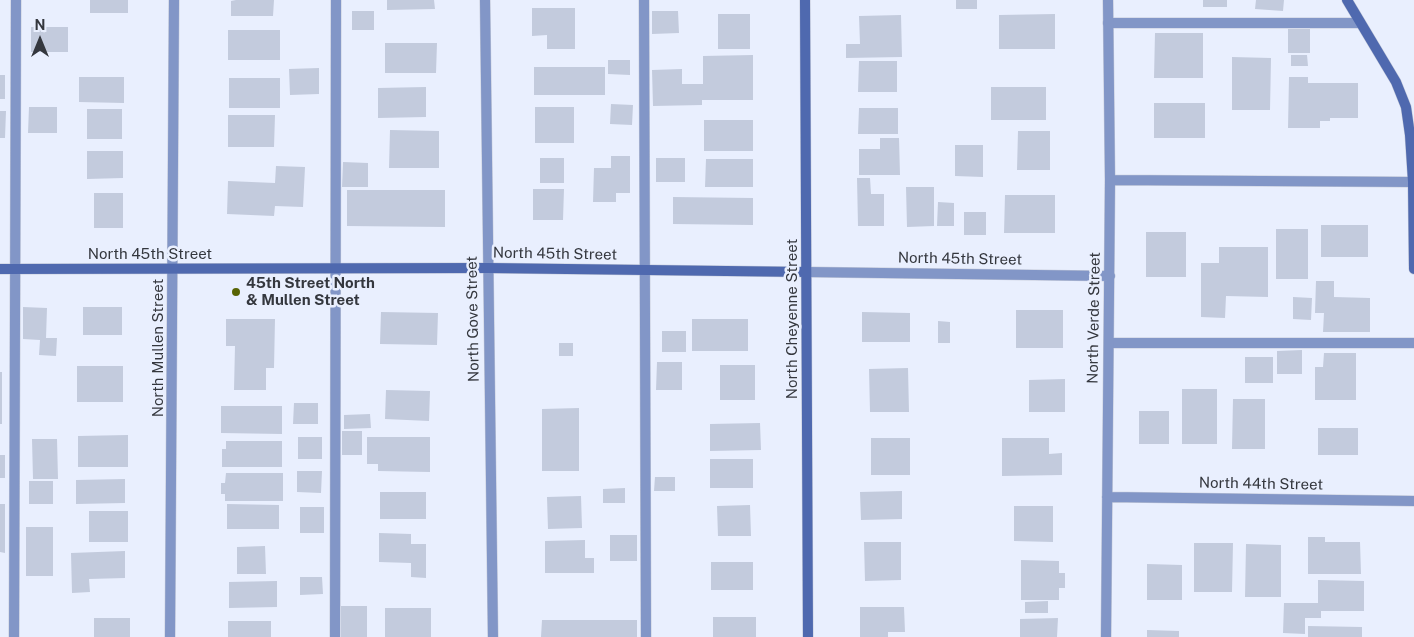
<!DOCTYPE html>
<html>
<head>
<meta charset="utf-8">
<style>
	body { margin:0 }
	#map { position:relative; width:1414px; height:637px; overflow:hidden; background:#e9effe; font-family:"Public Sans",sans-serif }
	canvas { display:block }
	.north { position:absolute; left:15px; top:15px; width:50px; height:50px; -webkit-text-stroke:4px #e9effe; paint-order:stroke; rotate:0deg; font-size:14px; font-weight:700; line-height:20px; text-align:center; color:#34373e }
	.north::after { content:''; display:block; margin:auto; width:18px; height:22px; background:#34373e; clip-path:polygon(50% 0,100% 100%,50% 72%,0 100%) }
</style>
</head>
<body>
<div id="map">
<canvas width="1414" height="637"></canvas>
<div class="north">N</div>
</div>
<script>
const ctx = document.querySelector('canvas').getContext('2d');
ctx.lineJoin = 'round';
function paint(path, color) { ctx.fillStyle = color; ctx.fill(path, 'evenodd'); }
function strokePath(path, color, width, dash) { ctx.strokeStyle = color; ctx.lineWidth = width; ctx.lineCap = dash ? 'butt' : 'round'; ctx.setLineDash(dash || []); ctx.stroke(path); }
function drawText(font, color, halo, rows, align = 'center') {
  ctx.font = font + ' "Public Sans",sans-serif'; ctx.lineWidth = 5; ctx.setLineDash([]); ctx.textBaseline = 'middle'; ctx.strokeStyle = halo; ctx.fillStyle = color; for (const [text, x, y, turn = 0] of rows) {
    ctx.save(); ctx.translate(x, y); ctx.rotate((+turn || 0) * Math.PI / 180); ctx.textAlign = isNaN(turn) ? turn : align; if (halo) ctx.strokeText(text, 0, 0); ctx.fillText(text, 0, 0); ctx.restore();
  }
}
paint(new Path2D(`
	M90,0h38v13h-38z
	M236,0h38l-1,16h-42v-15z
	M387,0h47l1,9 -48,1z
	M956,0h21v9h-21z
	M1203,0h24v7h-24z
	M1256,0h28l-1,11 -28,-2z
	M532,8h43v41h-28v-14l-15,1z
	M352,11h22v19h-22z
	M652,11h26l1,22 -27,1z
	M718,14h32v35h-32z
	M1055,14v35h-56v-34z
	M901,15l1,42 -56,1v-14h14l-1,-28z
	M31,27h37v25h-37z
	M1288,29h22v24h-22z
	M228,30h52v30h-52z
	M1155,33h48v45h-49z
	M385,43h52l-1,30h-51z
	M753,55v45h-51v5l-49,1 -1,-36 30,-1v15h21v-28z
	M1291,55h16l1,11h-17z
	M1232,57l39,1 -1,52h-38z
	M608,60h22v15l-22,-1z
	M859,61h38v31h-39z
	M534,67h71v28h-71z
	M319,68v26l-29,1 -1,-26z
	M0,75h5v24h-5z
	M79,77h45v26l-45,-1z
	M1289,77h19v6h50v35h-28v3h-10v7h-32z
	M229,78h51v30h-51z
	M426,87v30l-48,1v-30z
	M991,87h55v33h-55z
	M1154,103h51v35h-51z
	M611,104l22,1 -1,20 -22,-1z
	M29,107h28v26h-29z
	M535,107h39v36h-39z
	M859,108h39v26h-40z
	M87,109h35v30h-35z
	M0,111h6l-1,27h-5z
	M228,115h47l-1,32h-46z
	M704,120h49v31h-49z
	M390,130l49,1v37h-50z
	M1018,131h32v39h-33z
	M880,138h19l1,37h-41v-26h21z
	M955,145h28v32l-28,-1z
	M87,151h36v27l-36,1z
	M611,156h19v37h-14v9h-23l1,-34h17z
	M540,158h24v25h-24z
	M656,158h29v24h-29z
	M706,159h47v28h-48z
	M343,162l25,1v24h-26z
	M276,166l29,1 -2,40 -28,-1 -1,10 -47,-2 1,-33 47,2z
	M857,178h13l1,16h13v32h-26z
	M906,187h28v39l-27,1z
	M533,189h31l-1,31h-30z
	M347,190h98v37l-98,-1z
	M94,193h29v35h-29z
	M1005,195h50v38h-51z
	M673,197l80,1v27l-80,-1z
	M938,202l16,1v23h-17z
	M964,212h22v23h-22z
	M1321,225h47v32h-47z
	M1276,229h32v50h-32z
	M1146,232h40v45h-40z
	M1219,247h49v50l-42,-1 -1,22 -24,-1v-54h18z
	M1316,281h18v16l36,1v34h-47l1,-19h-9z
	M1293,297l19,1 -1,22 -18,-1z
	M23,307l24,1 -1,30h11l-1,18 -17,-1 1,-15 -17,-1z
	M83,307h39v28h-39z
	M1016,310h47v38h-47z
	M381,312l57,1 -1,32 -57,-1z
	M862,312l48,1v29h-48z
	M226,319h49l-1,49h-8v22h-32l1,-44h-9z
	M692,319h56v32h-56z
	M938,321l12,1v21h-12z
	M662,331h24v21h-24z
	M559,343h14v13h-14z
	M1302,350v24h-25v-23z
	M1324,353h32v47h-41v-33h8z
	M1245,357h28v26h-28z
	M657,362h25v28h-26z
	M720,365h35v35h-35z
	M77,366h46v36h-46z
	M908,368l1,44h-39l-1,-43z
	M0,372h2v52h-2z
	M1065,379v33h-36v-32z
	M1182,389h35v55h-35z
	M386,390l44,1 -1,30 -44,-2z
	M1233,399h32v50h-33z
	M294,403h24v21h-25z
	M221,406h61v28l-61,-1z
	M579,408v63h-37v-62z
	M1139,411h30v33h-30z
	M370,414l1,14 -27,1v-14z
	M760,423l1,27 -51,1v-27z
	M1318,428h40v27h-40z
	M342,431h20v24h-20z
	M128,435v32h-50v-31z
	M298,437h24v22h-24z
	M367,437h63v35l-52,-1v-7h-11z
	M871,438h39v37h-39z
	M1002,438h47v16l13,-1v22l-60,1z
	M32,439h25l1,40h-25z
	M226,441h56v26h-60v-18h4z
	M0,455h5v23h-5z
	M710,459h43v29h-43z
	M297,471h25l-1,22 -24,-1z
	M226,473h57v28h-58v-7h-4v-11h4z
	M655,477h20v14h-21z
	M125,479v24l-49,1v-24z
	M29,481h24v23h-24z
	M625,488v15h-22v-14z
	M902,491v28l-41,1 -1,-28z
	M380,492h46v27h-46z
	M581,496l1,32 -34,1 -1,-32z
	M0,504h5v49l-5,-1z
	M227,504l52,1v24h-52z
	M750,505l1,31h-33l-1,-30z
	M1014,506h39v36l-39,-1z
	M300,507h24v26h-24z
	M89,511h39v31h-39z
	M26,527h27v49h-27z
	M379,533l32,1v10h15v34l-15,-1v-14l-32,-1z
	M610,535h27v26h-27z
	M1308,537h17v5h35l1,32h-53z
	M585,540v18h9v15h-49v-32z
	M864,542h37v38l-36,1z
	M1194,543h39l-1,49h-38z
	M1246,544l35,1v52h-36z
	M265,546l1,28h-29v-27z
	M125,551v27l-36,1 1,13 -18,1 -1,-40z
	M1021,560l38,1v12h6v15h-6v12h-38z
	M711,562h42v28h-42z
	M1147,564l35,1v35h-35z
	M300,577h22l1,17 -23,1z
	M1318,580l46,1v30h-43v7h-16v16l-22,-1 1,-30h34z
	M277,581v26l-48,1v-26z
	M1048,601v12h-23v-11z
	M341,606h26v31h-26z
	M860,607h44l1,25h-17v5h-28z
	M385,608h46v29h-46z
	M713,617h43v20h-43z
	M94,618h36v19h-36z
	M1058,618l-1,19h-37v-18z
	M542,620h95v17h-96z
	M228,621h43v16h-43z
	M1308,626l54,1v10h-54z
	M1147,630l32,1v6h-32z`), '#c3cbdd');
const lane = new Path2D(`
	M644,0l2,637
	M1108,23h252
	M1109,343h305
	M14,637l2,-637
	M335,637l1,-637`);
const street = new Path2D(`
	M485,0l8,637
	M1110,180l303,2
	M806,272l304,4
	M1107,497l307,4
	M170,637l4,-637
	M1106,637l4,-457 -2,-180`);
const secondary = new Path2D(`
	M805,0l3,637
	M1347,0l49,82 10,25 4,28 3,47 1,87
	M0,269l487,-1 319,4`);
strokePath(lane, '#c5cad8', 11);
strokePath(street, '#c5cad8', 11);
strokePath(secondary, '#c5cad8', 11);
strokePath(lane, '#8296c7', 10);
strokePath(street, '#8296c7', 10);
strokePath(secondary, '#4f69af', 10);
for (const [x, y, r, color] of [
	[236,292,5,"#586405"]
]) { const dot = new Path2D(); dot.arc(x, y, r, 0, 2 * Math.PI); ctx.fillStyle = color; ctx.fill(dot); strokePath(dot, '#e9effe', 2); }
drawText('15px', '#34373e', '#e9effe', [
	["North 45th Street",150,254],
	["North 45th Street",555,254,1],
	["North 45th Street",960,259,1],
	["North Verde Street",1094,318,-89],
	["North Gove Street",473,319,-91],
	["North Cheyenne Street",792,319,-90],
	["North Mullen Street",158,348,-90],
	["North 44th Street",1261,484,1]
]);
drawText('bold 15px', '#34373e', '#e9effe', [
	["45th Street North",246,283],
	["& Mullen Street",246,300]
], 'left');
</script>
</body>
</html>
